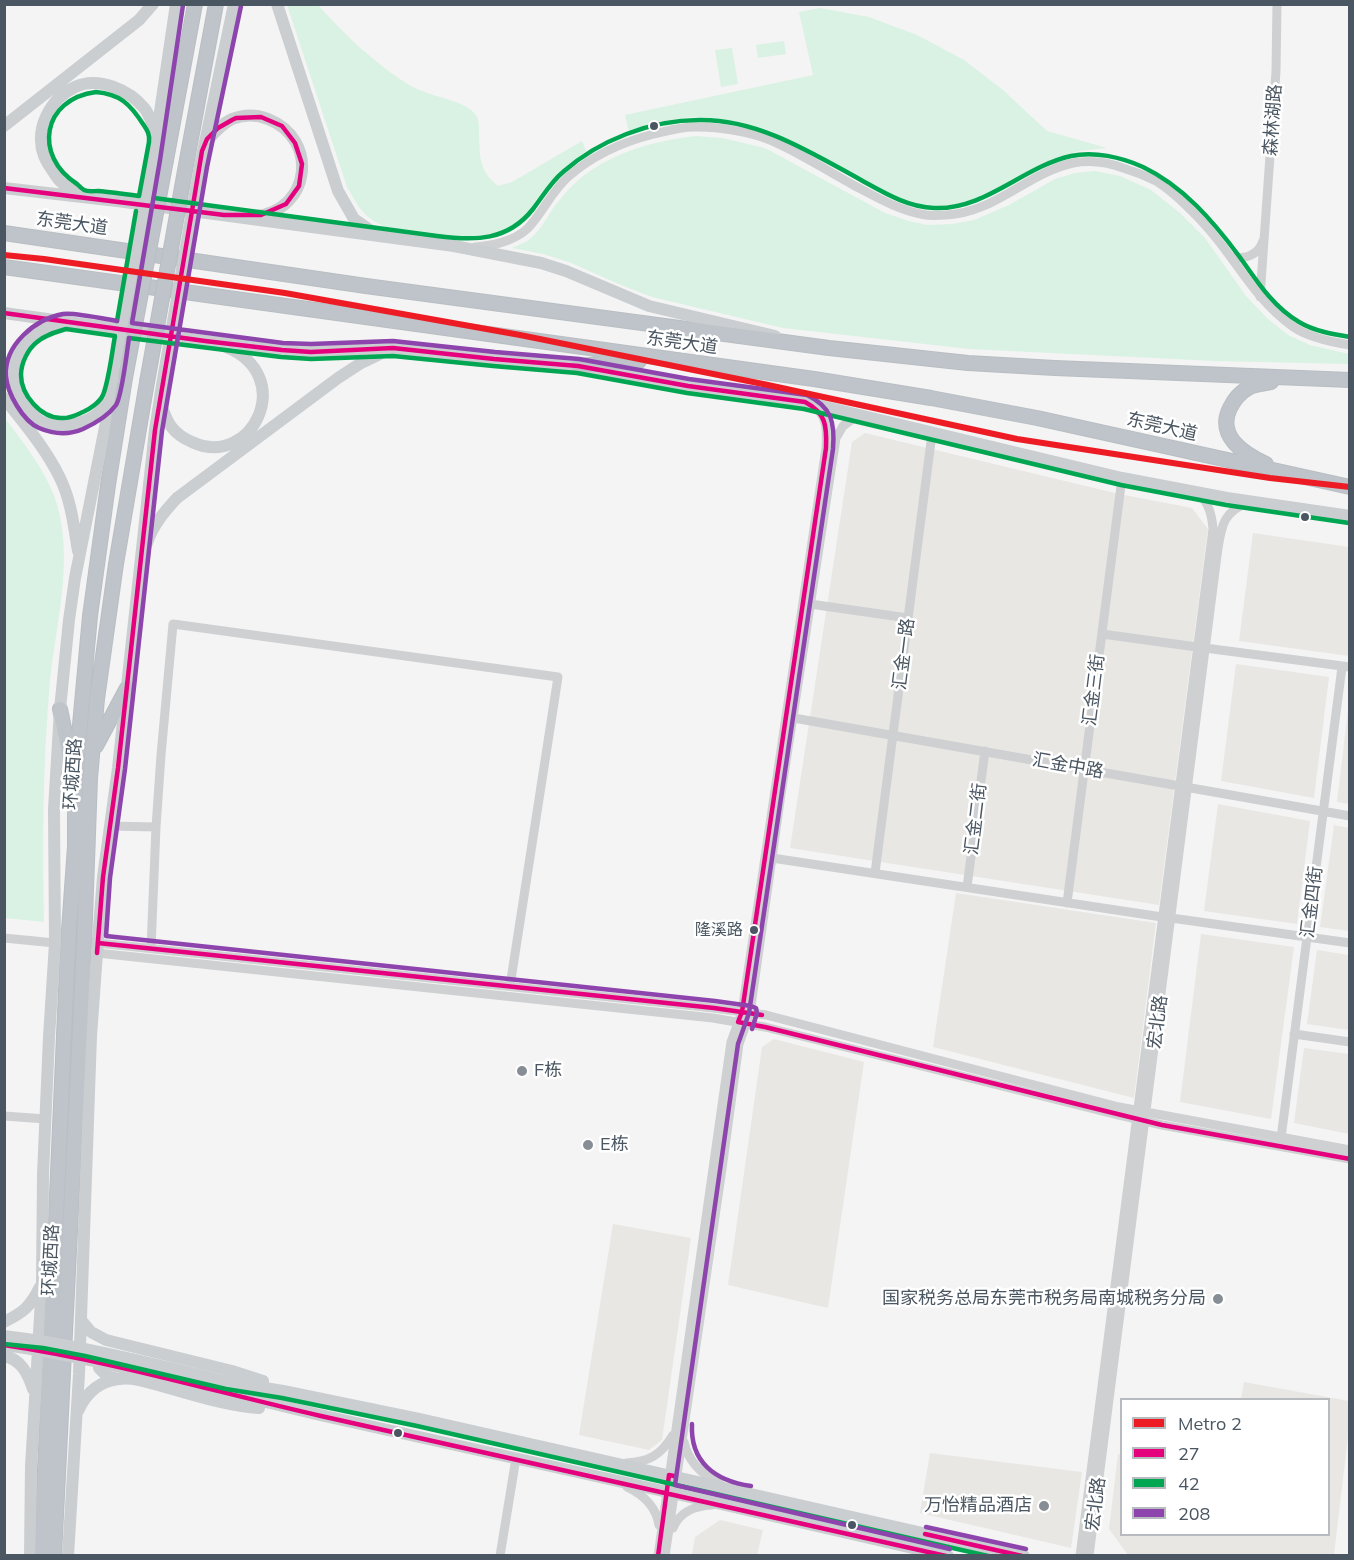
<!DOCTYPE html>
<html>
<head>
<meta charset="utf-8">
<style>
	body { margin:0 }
	#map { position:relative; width:1354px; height:1560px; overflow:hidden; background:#f4f4f4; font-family:Mulish,sans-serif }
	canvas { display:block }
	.frame { position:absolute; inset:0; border:6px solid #4a5661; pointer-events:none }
	.legend { position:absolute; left:1120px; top:1398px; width:210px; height:138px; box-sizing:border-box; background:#fff; border:2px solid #b7bbc0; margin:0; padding:8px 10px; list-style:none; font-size:18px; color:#4a5661 }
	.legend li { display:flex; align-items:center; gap:12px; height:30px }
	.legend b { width:30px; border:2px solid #b7bbc0 }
</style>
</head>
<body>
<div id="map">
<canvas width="1354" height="1560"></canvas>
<div class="frame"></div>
<ul class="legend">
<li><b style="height:8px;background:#ed1c24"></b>Metro 2</li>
<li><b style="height:8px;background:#e5007d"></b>27</li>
<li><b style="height:8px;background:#00a651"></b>42</li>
<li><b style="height:8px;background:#8e44ad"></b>208</li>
</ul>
</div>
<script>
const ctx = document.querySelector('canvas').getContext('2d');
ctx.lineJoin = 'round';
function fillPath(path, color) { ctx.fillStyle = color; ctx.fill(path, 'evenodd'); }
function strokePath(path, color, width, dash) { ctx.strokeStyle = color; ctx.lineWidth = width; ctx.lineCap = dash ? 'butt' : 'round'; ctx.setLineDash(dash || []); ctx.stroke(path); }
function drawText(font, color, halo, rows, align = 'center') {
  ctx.font = font + ' Mulish,"Noto Sans SC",sans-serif'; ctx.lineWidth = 5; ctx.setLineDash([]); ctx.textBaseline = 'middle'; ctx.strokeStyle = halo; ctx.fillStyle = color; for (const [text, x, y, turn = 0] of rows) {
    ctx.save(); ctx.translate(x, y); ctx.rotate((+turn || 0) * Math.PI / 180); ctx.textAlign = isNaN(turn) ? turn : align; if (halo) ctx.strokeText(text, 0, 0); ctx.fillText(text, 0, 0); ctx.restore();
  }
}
fillPath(new Path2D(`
	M865 433 1119 494 1192 508 1208 529 1159 905 790 848 852 442Z
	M1253 533 1349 547V656L1239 641Z
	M1236 664 1329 677 1314 798 1221 781Z
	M1349 702 1350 804H1349L1337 802Z
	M1218 804 1310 821 1297 924 1204 911Z
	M1334 825 1349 828V931L1320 927Z
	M956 893 1156 923 1134 1098 933 1047Z
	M1201 934 1294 947 1271 1119 1180 1102Z
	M1317 950 1349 955V1030L1307 1024Z
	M774 1039 864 1062 828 1308 728 1285 762 1047Z
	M1304 1048 1349 1054V1134L1294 1123Z
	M613 1224 691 1238 662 1440 649 1450 579 1435Z
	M1244 1382 1349 1401V1428L1334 1555H1128L1109 1529 1118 1454 1122 1455V1534H1328V1400L1241 1399Z
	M930 1453 1082 1472 1071 1548 920 1513Z
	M720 1520 763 1530 757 1555H692L695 1537Z`), '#e8e7e3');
fillPath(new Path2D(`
	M287 5H318C341 31 371 60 400 79 407 84 416 89 425 92 439 98 466 102 475 114 479 119 479 126 479 132 480 156 478 170 498 186L512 182 582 141 586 151C569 165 553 178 540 195 532 205 527 217 517 224 485 246 445 236 410 230 401 229 387 229 379 224 361 214 357 204 347 187Z
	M820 8 869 17 917 35 964 60 1003 90 1047 131 1107 148 1079 151 1052 159 1000 188 969 202 950 205 928 206 893 196 771 131C747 124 723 118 698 117 675 117 651 125 629 132L625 115 813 75 799 12Z
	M784 41 786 54 758 58 756 45Z
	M732 48 738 84 721 87 715 50Z
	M696 136 722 138 765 148 885 213 909 221 927 225 952 224 974 220 1009 205 1055 179 1075 173 1095 171 1120 176 1151 190 1180 213 1205 238 1246 296 1267 318 1288 335 1310 345 1349 354V364L1215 361 969 349 783 328 652 297 621 285 569 262 543 254 512 248C519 245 527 242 532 237 542 228 547 217 554 207 560 199 566 192 573 185 605 154 652 141 696 136Z
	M5 418C27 448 53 479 60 517 71 569 56 627 50 680 43 761 42 841 44 922L5 918Z`), '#d9f2e3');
const highway = new Path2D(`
	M166 160 195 4
	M186 165 216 4
	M4 233 366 286 829 348 968 363 1055 368 1350 380
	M4 267 814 379 931 398 1037 418 1350 487
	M578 366 639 361
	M1266 464C1244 454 1216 436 1230 408 1234 400 1239 393 1248 388 1254 384 1264 384 1271 382
	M60 709 71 762
	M96 746 127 688
	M42 1556 45 1469 68 944 75 846V779L90 616 108 485 125 378
	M54 1556 84 946 90 778 97 699 116 564 147 382`);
strokePath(highway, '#b9bec3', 16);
strokePath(new Path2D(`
	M475 247C492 246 514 241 527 229 542 214 551 192 568 177 593 155 622 142 654 134 667 131 681 127 694 127 716 126 750 132 770 140 799 152 827 171 855 186 878 198 900 211 926 215 932 216 939 215 946 215 995 213 1027 173 1073 163 1089 160 1107 162 1123 168 1133 171 1146 176 1156 181 1174 192 1199 217 1212 233 1239 265 1257 301 1292 326 1307 337 1331 342 1350 345
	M1230 256C1244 260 1258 256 1263 241
	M1260 297 1276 71 1277 4
	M810 604 908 618
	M1102 634 1197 647
	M1205 648 1350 667
	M788 717 1350 816
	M110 826 156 827
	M772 858 1162 917
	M875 873 932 434
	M967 887 985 751
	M1067 903 1122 478
	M1171 918 1350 943
	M4 938 55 943
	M98 943 714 1008 766 1015 1119 1107 1350 1150
	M151 948 156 827 161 755 173 624 558 677 510 986
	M97 953 713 1018 765 1027 1118 1115 1162 1125 1350 1159
	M1294 1034 1350 1042
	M4 1116 46 1119
	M1281 1138 1342 667
	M684 1442C688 1462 703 1475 720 1484
	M626 1463C649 1462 661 1455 673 1435
	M627 1487C644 1495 656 1506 659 1525
	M673 1528C680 1511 695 1506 712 1505
	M500 1556 516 1458
	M658 1556 731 1042 742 1012 826 448C827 431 828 413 810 405
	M665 1556 722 1169 739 1044 750 1013 781 794 836 438 843 426 858 415
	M1080 1556 1213 529C1212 515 1209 501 1197 493
	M1089 1556 1218 548C1222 523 1224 512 1250 501`), '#ced0d2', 9);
strokePath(new Path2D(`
	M277 4 338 191 354 219 374 233
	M4 126 139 20 153 4
	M205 143C213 134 221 124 232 119 245 114 256 114 268 119 319 139 311 210 256 216
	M153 159 176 4
	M200 166 234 4
	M4 188 117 201 454 246 541 263 566 271 649 306 775 336
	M81 196C74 191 64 186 59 180 54 173 47 164 44 156 34 129 50 99 75 87 98 76 130 90 145 109 150 116 153 126 157 134
	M4 313 205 341 282 350 311 352 393 348 494 359 578 366 688 386 805 402 1122 478 1227 498 1350 516
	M62 322C52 326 41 329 33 336 4 358 11 400 39 420 54 430 78 425 93 417 99 413 104 406 110 401
	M4 398C24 423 46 449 60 478 71 500 74 527 78 551
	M161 404C167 423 173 434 192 442 252 470 298 376 226 347
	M147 543C153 525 164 512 177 498L338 378 361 363 388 350
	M81 1320 91 1332 106 1340 232 1371 263 1381
	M4 1322C24 1312 30 1307 40 1287
	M102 1353 99 1357V1368L107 1376 119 1379
	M4 1356C21 1359 28 1374 33 1389
	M228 1382 283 1391 419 1419 1024 1556
	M229 1393 320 1415 699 1499 948 1556
	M78 1411C86 1393 99 1381 119 1379 135 1377 150 1383 165 1387 195 1395 227 1406 259 1408
	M30 1556 31 1466 42 1283 43 1174 49 1037 55 943 54 809 60 709 69 620 75 578 115 377
	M68 1556 79 1374 91 1036 97 953 103 877 118 768 155 430 162 385`), '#caced1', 12);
strokePath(highway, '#bec4c9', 14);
const highwayBridge = new Path2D(`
	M125 378 166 160
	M147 382 186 165`);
strokePath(highwayBridge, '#b9bec3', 16, []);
strokePath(new Path2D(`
	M115 377 153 159
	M162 385 200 166
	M4 1336C80 1345 154 1364 228 1382
	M4 1345C80 1355 154 1375 229 1393`), '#caced1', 12);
strokePath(highwayBridge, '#bec4c9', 14);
strokePath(new Path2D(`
	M261 117 282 126 295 143 302 164 299 186 286 204 261 215H224L192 211 202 151 207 139 218 128 232 120 236 118Z
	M4 188 192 211
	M4 313 205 341 282 350 311 352 393 348 494 359 578 366 688 386 805 402C826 413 827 426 826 448L742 1012 738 1022 765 1027 1162 1125 1350 1159
	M98 943 714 1008 762 1015
	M97 953 103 877 118 768 155 430 192 211
	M4 1345C112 1361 216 1392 321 1416 529 1464 738 1508 946 1556
	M925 1534 1022 1556
	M658 1556 669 1475 674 1476`), '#e5007d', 4.5);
strokePath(new Path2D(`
	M96 92C120 94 130 104 143 124 147 130 150 134 149 142L139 196C125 194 111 192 98 191 93 191 88 192 84 190 81 188 79 186 77 184 33 156 42 99 96 92Z
	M154 198 437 236C475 241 508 241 533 209 543 196 551 182 563 172 599 140 651 120 699 120 758 119 810 152 861 180 883 192 907 207 934 208 986 210 1022 167 1071 156 1094 151 1121 157 1143 167 1183 186 1213 221 1239 256 1256 280 1273 307 1299 322 1314 331 1332 334 1350 337
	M117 321 136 211
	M66 329 115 336C112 352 109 380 103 395 100 402 90 409 83 412 76 415 69 419 61 418 41 418 21 395 21 375 21 363 28 349 37 342 45 335 56 332 66 329Z
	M129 338 281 357 311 359 393 356 493 366 577 373 687 393 804 409 1121 485 1226 505 1349 523
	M4 1344 43 1348 85 1356 226 1389 282 1398 417 1426 988 1556`), '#00a651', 4.5);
strokePath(new Path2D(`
	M183 5 160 160 132 323 283 343 311 344 393 341 495 352 579 359 689 379 807 395C832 407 835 423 833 449L749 1013 738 1044 675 1485 950 1549
	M241 6 207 167 162 431 125 769 110 878 106 936 715 1001 751 1006 756 1008 757 1013 752 1029
	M117 321C105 319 73 312 63 314 35 319 4 345 6 376 7 393 23 421 39 428 53 434 69 435 83 429 96 423 108 416 116 405 122 396 127 351 129 338
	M692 1424C690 1462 715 1481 751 1486
	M926 1527 1026 1549`), '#8e44ad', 4.5);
strokePath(new Path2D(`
	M4 255 44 259 285 293 520 335 768 385 1017 439 1270 478 1350 487`), '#ed1c24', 6);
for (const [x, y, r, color] of [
	[654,126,5,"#4a5661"],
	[1305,517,5,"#4a5661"],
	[754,930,5,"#4a5661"],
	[522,1071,6,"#868d94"],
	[588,1145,6,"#868d94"],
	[1218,1299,6,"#868d94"],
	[398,1433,5,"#4a5661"],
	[1044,1506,6,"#868d94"],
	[852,1525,5,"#4a5661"]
]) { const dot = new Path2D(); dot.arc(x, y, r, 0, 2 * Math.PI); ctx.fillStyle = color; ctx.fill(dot); strokePath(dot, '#fff', 2); }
drawText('16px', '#4a5661', '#fff', [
	["隆溪路",743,930]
], 'right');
drawText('18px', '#4a5661', '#fff', [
	["森林湖路",1273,120,-86],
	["东莞大道",72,224,8],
	["东莞大道",682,343,8],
	["东莞大道",1162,427,13],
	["汇金一路",904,654,-83],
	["汇金三街",1094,690,-83],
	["汇金中路",1068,766,10],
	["环城西路",73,774,-86],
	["汇金二街",976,819,-83],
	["汇金四街",1312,902,-83],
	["宏北路",1158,1022,-83],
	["环城西路",51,1260,-87],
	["宏北路",1096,1504,-83]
]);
drawText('18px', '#4a5661', '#fff', [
	["F栋",534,1071],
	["E栋",600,1145],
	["国家税务总局东莞市税务局南城税务分局",1206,1299,"right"],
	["万怡精品酒店",1032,1506,"right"]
], 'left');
</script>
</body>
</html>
